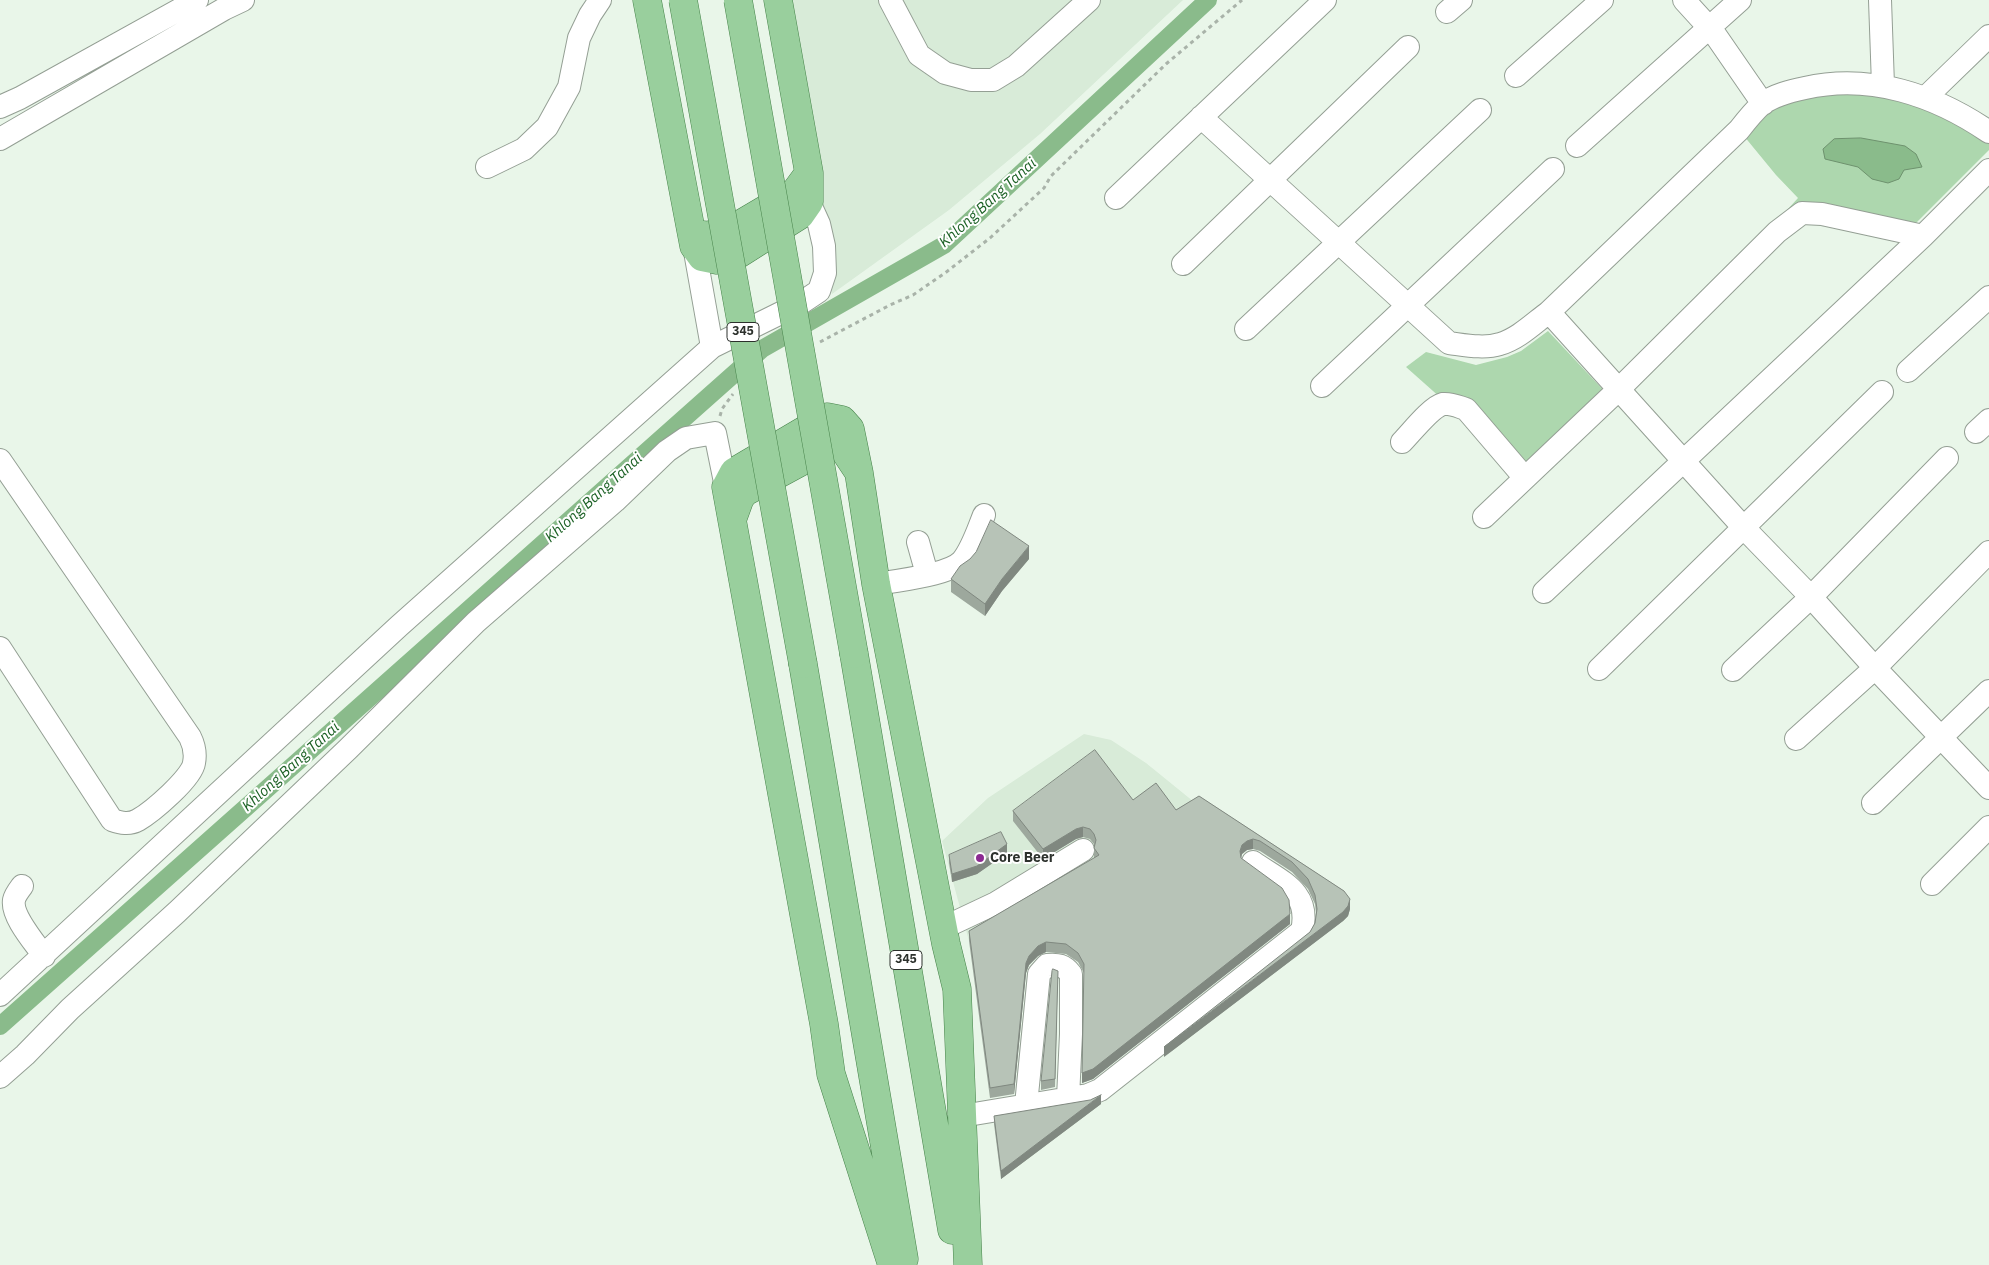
<!DOCTYPE html>
<html>
<head>
<meta charset="utf-8">
<style>
	body { margin:0 }
	canvas { display:block; background:#e9f6e9 }
</style>
</head>
<body>
<canvas width="1989" height="1265"></canvas>
<script>
const ctx = document.querySelector('canvas').getContext('2d');
ctx.lineJoin = 'round';
function fillPath(path, color) { ctx.fillStyle = color; ctx.fill(path, 'evenodd'); }
function strokePath(path, color, width, dash) { ctx.strokeStyle = color; ctx.lineWidth = width; ctx.lineCap = dash ? 'butt' : 'round'; ctx.setLineDash(dash || []); ctx.stroke(path); }
function drawText(font, color, halo, rows, align = 'center') {
  ctx.font = font + ' "IBM Plex Sans",sans-serif'; ctx.lineWidth = 4; ctx.setLineDash([]); ctx.textBaseline = 'middle'; ctx.strokeStyle = halo; ctx.fillStyle = color; for (const [text, x, y, turn = 0] of rows) {
    ctx.save(); ctx.translate(x, y); ctx.rotate((+turn || 0) * Math.PI / 180); ctx.textAlign = isNaN(turn) ? turn : align; if (halo) ctx.strokeText(text, 0, 0); ctx.fillText(text, 0, 0); ctx.restore();
  }
}
fillPath(new Path2D(`
	M776 0H1183L1040 134 949 210 832 294 809 202Z
	M1084 734 1111 740 1146 763 1199 806 969 941 942 841 988 798Z`), '#d8ebd8');
fillPath(new Path2D(`
	M1821 87 1889 90 1989 133V150L1905 234 1787 210 1798 198 1776 175 1739 130 1760 108Z
	M1548 331 1607 394 1523 471 1406 367 1426 352 1476 365 1507 357 1521 351Z`), '#add7ae');
const water = new Path2D(`
	M1861 138 1905 146 1916 154 1922 167 1904 170 1899 179 1888 183 1872 179 1858 167 1825 159 1823 149 1834 139Z`);
fillPath(water, '#8abb8b');
strokePath(water, '#6e926e', 1);
strokePath(new Path2D(`
	M0 1026 762 349 944 245 1208 0`), '#8abb8b', 18);
const minor = new Path2D(`
	M890 0 919 55 945 73 971 80H993L1016 66 1089 0
	M1684 0 1714 33 1763 104
	M1880 0 1883 85
	M1447 12 1461 0
	M1516 76 1602 0
	M1925 98 1989 36
	M0 107 20 98 197 0
	M1201 117 1449 343C1465 345 1484 349 1500 344 1518 339 1534 323 1549 312L1739 130C1746 121 1754 111 1762 104 1774 95 1791 91 1805 88 1870 73 1935 95 1989 132
	M0 139 224 9 243 0
	M1577 146 1740 0
	M487 167 524 149 547 127 569 87 579 38 590 15 600 0
	M1116 198 1325 0
	M694 246 712 347
	M1183 264 1408 47
	M1549 312 1743 527 1811 597 1875 668 1989 788
	M1246 329 1480 110
	M1908 371 1989 297
	M1322 386 1553 169
	M1976 432 1989 420
	M1402 442C1411 433 1431 407 1443 404 1451 403 1459 407 1466 409L1525 478
	M0 460 190 737C194 745 196 753 194 763 192 778 152 812 138 820 129 825 121 823 112 820L0 648
	M1484 517 1619 389 1777 232 1802 213 1822 214 1923 236
	M918 542 927 574
	M876 584C896 581 949 575 962 561 972 549 978 530 984 515
	M1544 592 1923 236 1989 170
	M1599 669 1882 392
	M1733 670 1811 597 1947 458
	M1796 739 1875 668 1989 552
	M1873 803 1989 691
	M1932 884 1989 827
	M22 886C19 890 15 895 14 900 11 916 35 943 44 956
	M943 928 996 903 1083 850
	M0 995 399 626 712 347 801 303 819 291 825 273 824 246 819 224 809 202
	M0 1077 25 1055 70 1009 177 912 348 749 476 622 615 501 667 451 686 438 715 433 726 487
	M1026 1105 1039 974 1047 965C1058 964 1064 965 1071 974V1034L1068 1098
	M962 1116 1088 1095 1100 1090 1302 931C1311 891 1281 882 1253 862`);
const major = new Path2D(`
	M647 0 694 246 702 257 717 260 737 255 800 215 809 202V173L778 0
	M704 235 707 236 734 228 795 192 809 173
	M732 520 740 498 745 492 830 446 837 445 844 450 858 471
	M854 654 952 1230
	M803 664 904 1259
	M892 1265 831 1074 824 1024 726 487 734 472 827 417 842 420 850 429 859 473 876 584 946 944 957 989 968 1265`);
strokePath(minor, '#949f94', 24);
strokePath(major, '#47834b', 29);
strokePath(new Path2D(`
	M820 342 890 305 913 295 945 273 990 238 1044 188 1051 176 1166 64 1242 0
	M720 416 722 409 733 394`), '#a9b3a9', 3, [4, 4]);
strokePath(minor, '#fff', 22);
strokePath(major, '#99cf9d', 28);
const majorBridge = new Path2D(`
	M683 0 803 664
	M738 0 854 654`);
strokePath(majorBridge, '#47834b', 29, []);
strokePath(majorBridge, '#99cf9d', 28);
fillPath(new Path2D(`
	M1029 559 1002 591 985 616 951 592V579Z
	M1199 796 1344 891 1350 909 1348 916 1343 921 1164 1057 1310 932 1315 923 1316 913 1315 904 1308 889 1292 872 1260 851 1253 849 1247 850 1242 854 1241 858 1290 924 1093 1079 1082 1083 1084 973 1078 962 1066 954 1046 952 1038 956 1029 965 1026 973 1014 1094 990 1098 969 941V931L1094 858V844L1090 839 1083 837 1076 839 1043 859 1013 821V811L1133 800 1176 810Z
	M1007 853 977 874 952 882 949 863V855Z
	M1058 971 1055 1087 1041 1090V1081Z
	M1101 1104 1001 1179 994 1124V1116Z`), '#9da89d');
fillPath(new Path2D(`
	M1029 546V559L1002 591 985 616V604L1002 579Z
	M1083 827V837L1076 839 1043 859V849L1076 829Z
	M1253 839V849L1247 850 1242 854 1240 861V851L1242 845 1247 841Z
	M1007 844V853L977 874 952 882V874Z
	M1350 899V909L1348 916 1343 921 1164 1057V1047L1343 912Z
	M1290 914V924L1093 1079 1082 1083V1073Z
	M1046 942V952L1038 956 1029 965 1026 973 1014 1094V1084L1026 963 1029 956 1038 946Z
	M1101 1095V1104L1001 1179V1171Z`), '#808880');
const building = new Path2D(`
	M991 520 1029 546 1002 579 985 604 951 579 960 566 970 559 976 552Z
	M1095 750 1133 800 1156 783 1176 810 1199 796 1344 891 1350 899 1348 906 1343 912 1164 1047 1310 932 1315 923 1317 909 1315 895 1308 879 1292 862 1260 841 1253 839 1247 841 1242 845 1240 851 1241 858 1282 888 1289 900 1290 914 1093 1069 1082 1073 1084 964 1078 953 1066 944 1046 942 1038 946 1029 956 1026 963 1014 1084 990 1088 969 931 1099 855 1094 848 1096 840 1094 834 1090 829 1083 827 1076 829 1043 849 1013 811Z
	M1001 832 1007 844 977 866 952 874 949 855Z
	M1053 969 1058 971 1055 1079 1041 1081 1052 971Z
	M1101 1095 1001 1171 994 1116 1090 1100Z`);
fillPath(building, '#b7c3b7');
strokePath(building, '#808880', 1);
for (const [x, y, r, color] of [
	[980,858,5,"#8c2a92"]
]) { const dot = new Path2D(); dot.arc(x, y, r, 0, 2 * Math.PI); ctx.fillStyle = color; ctx.fill(dot); strokePath(dot, '#fff', 2); }
for (const [x, y, w] of [
	[743,332,32],
	[906,960,32]
]) { const box = new Path2D(); box.roundRect(x - w / 2, y - 9.5, w, 19, 4); ctx.fillStyle = '#fff'; ctx.fill(box); strokePath(box, '#2c312c', 1); }
drawText('bold 12px', '#2c312c', null, [
	["345",743,332],
	["345",906,960]
]);
drawText('bold 14px', '#2c312c', '#fff', [
	["Core Beer",990,858]
], 'left');
drawText('italic 15px', '#1c6125', '#fff', [
	["Khlong Bang Tanai",988,203,-42],
	["Khlong Bang Tanai",594,498,-42],
	["Khlong Bang Tanai",291,767,-42]
]);
</script>
</body>
</html>
